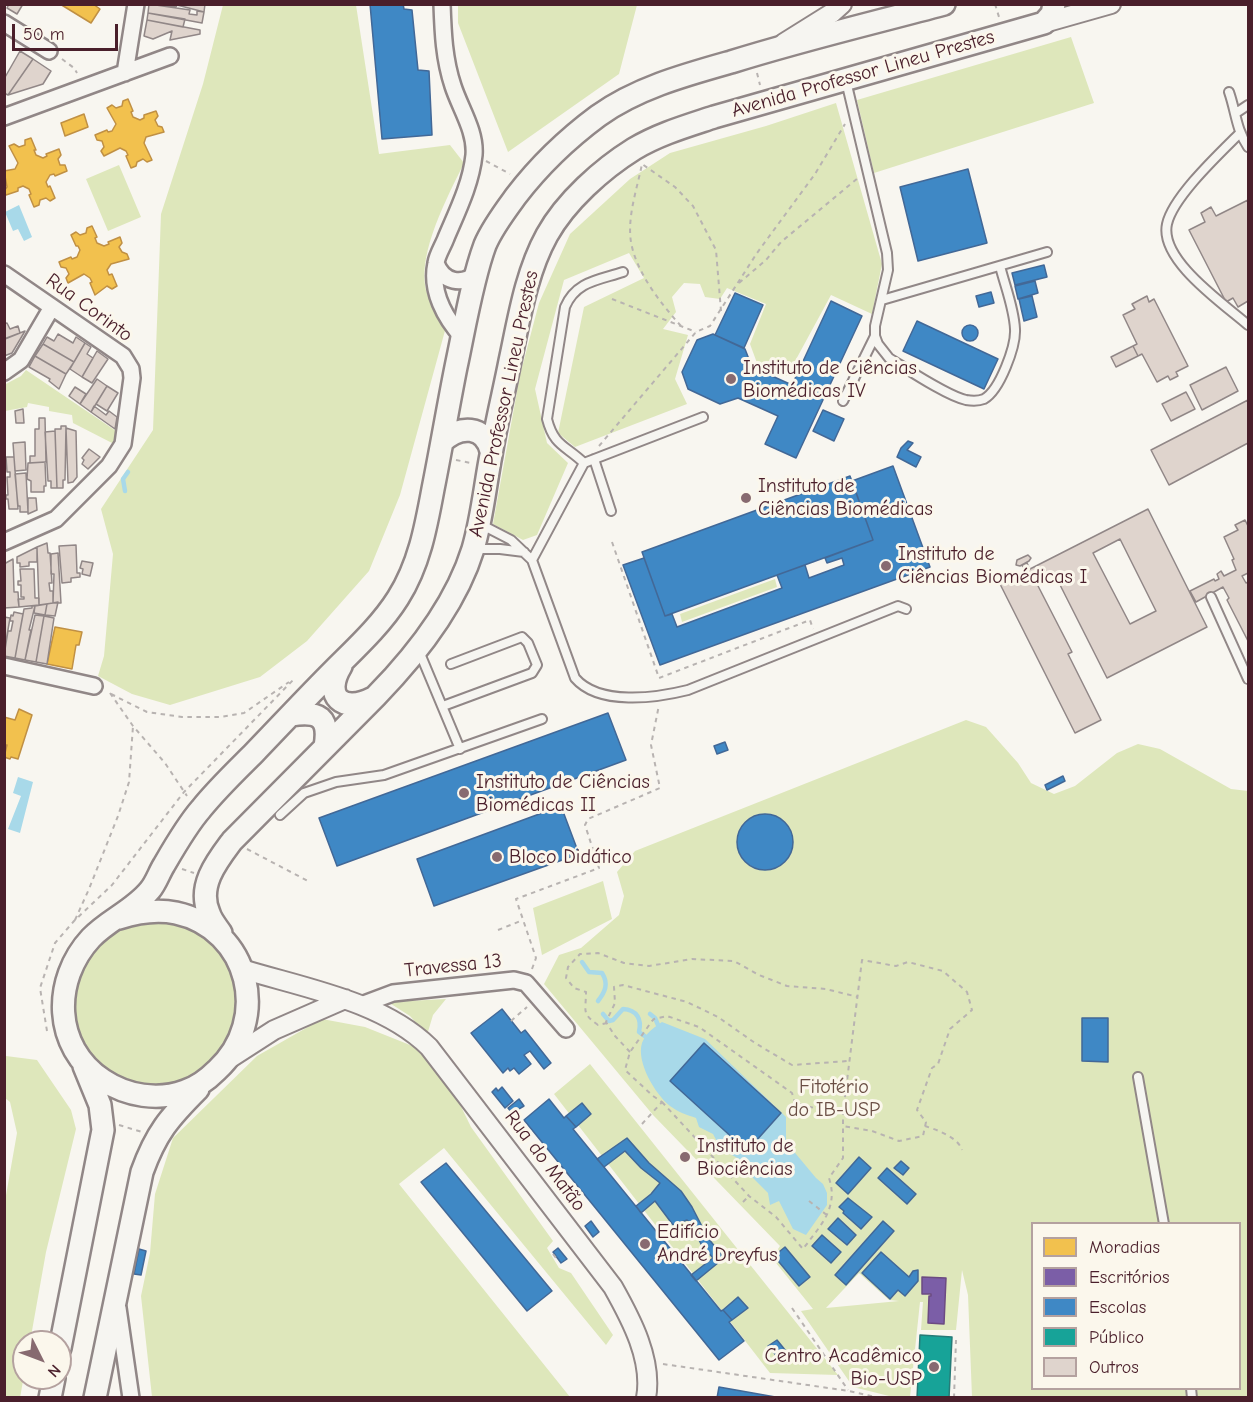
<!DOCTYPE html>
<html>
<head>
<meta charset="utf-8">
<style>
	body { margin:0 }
	#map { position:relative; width:1253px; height:1402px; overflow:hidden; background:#f8f6f0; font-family:"Comic Neue",sans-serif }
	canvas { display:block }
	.frame { position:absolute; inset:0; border:6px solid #4a1f2b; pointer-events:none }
	.legend { position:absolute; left:1031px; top:1222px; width:210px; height:168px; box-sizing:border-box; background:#fbf7ec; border:2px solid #b4a19f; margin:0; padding:8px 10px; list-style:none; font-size:18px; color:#4a1f2b }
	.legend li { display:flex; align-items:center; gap:12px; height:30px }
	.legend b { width:30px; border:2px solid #b4a19f }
	.north { position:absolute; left:12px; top:1330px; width:60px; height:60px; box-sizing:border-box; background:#fbf7ec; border:2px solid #b4a19f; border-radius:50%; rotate:132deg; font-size:16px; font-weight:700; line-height:24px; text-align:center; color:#4a1f2b }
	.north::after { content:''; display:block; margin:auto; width:21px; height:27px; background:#876a70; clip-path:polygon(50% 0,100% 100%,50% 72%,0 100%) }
	.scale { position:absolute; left:12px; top:24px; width:106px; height:27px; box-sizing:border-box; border:3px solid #4a1f2b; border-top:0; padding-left:8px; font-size:18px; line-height:21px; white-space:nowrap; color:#4a1f2b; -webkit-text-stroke:4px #fbf7ec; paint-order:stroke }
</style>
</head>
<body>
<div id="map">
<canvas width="1253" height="1402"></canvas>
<div class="frame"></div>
<ul class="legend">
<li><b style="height:16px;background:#f2c14e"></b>Moradias</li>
<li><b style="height:16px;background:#7b5ea7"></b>Escritórios</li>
<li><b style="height:16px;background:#3f88c5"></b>Escolas</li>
<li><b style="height:16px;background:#17a398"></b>Público</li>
<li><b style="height:16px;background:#dfd4cd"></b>Outros</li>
</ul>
<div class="north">N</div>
<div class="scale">50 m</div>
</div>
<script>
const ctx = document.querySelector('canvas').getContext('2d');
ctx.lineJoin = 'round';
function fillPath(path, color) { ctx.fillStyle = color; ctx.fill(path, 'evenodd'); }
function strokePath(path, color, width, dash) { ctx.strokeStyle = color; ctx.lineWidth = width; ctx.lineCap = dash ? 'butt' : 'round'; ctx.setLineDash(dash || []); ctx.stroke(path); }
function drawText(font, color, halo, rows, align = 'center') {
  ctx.font = font + ' "Comic Neue",sans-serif'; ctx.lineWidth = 6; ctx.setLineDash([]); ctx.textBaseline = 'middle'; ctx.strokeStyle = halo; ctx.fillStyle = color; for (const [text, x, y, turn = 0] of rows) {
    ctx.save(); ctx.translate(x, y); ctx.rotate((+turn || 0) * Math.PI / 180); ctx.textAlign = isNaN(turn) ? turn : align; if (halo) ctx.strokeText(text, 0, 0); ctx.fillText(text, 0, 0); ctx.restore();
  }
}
fillPath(new Path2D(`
	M223 5H356L379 154 450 145 464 163C448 196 417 253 426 290 429 302 440 316 446 327L400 495 369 571 307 641 260 677 170 705 132 694 98 676 104 656 113 554 101 509 153 430 161 214 203 84Z
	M458 5V4L637 5 619 74 508 152 458 23Z
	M1071 37 1094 103 874 173 857 100Z
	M836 103 882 264 872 314 831 295 787 376 757 363 750 344 766 304 727 288 720 299 705 297 700 284 684 283 672 297 676 312 663 329 688 335 675 379 687 404 575 447 558 433 584 307 644 278 629 253 564 280 535 389 547 443 568 463 537 535 523 540 493 524 520 375 539 303 570 234 630 179 670 153 766 126Z
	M119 165 141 217 108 231 86 179Z
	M26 370 119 433 114 444 73 423 72 415 49 411V407L28 403 27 407 5 411 4 385 21 376Z
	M775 579 777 587 682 622 680 614Z
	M966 720 986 727 1018 763 1031 783 1054 794 1075 786 1117 753 1138 744 1160 749 1231 789 1248 791V1397H972L968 1295 962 1270 956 1330H921L923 1302H920L910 1397H893L853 1387 801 1311 813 1309 772 1258 780 1246 653 1115 544 984 559 955 581 948 619 915 624 896 617 872 635 851ZM1032 1224H1240V1388H1032ZM859 1273 889 1300 899 1301 826 1308Z
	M603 881 612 919 542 955 533 908Z
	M74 1002a83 83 0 1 1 166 0a83 83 0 1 1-166 0Z
	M446 999 433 1015 427 1035 410 1016 388 1002Z
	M322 1019 365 1027 415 1047 450 1084 471 1127 553 1241 547 1248 559 1268 571 1273 613 1335 606 1345 444 1148 399 1184 570 1397H152L141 1296 150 1253 155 1194 173 1138 257 1056Z
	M6 1056 37 1060 71 1110 76 1129 46 1252 30 1342H24V1375L20 1398 4 1397 5 1201 17 1133 10 1102 5 1098V1064Z
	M590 1064 838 1375 770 1373 554 1094Z`), '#dee7bb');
fillPath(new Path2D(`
	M19 205 32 237 24 241 18 229 13 231 5 212Z
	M18 777 33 782 20 833 8 829 21 796 13 793Z
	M662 1022 705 1039 786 1117V1142L816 1178 823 1184 827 1193V1205L806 1235 793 1229 779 1201 770 1205 768 1193 751 1176 741 1160 721 1149 713 1134 699 1127 696 1118C687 1115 678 1112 670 1106 655 1094 636 1062 642 1043 646 1033 653 1028 662 1022Z`), '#a8d9e9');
const homes = new Path2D(`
	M60 4H93L100 9 91 23Z
	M128 99 133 111 131 112 133 117 140 120 144 118V115L156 111 158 116 155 120 158 126 162 127 164 132 146 137 144 143 152 160 147 162 143 159 137 162 136 166 131 168 126 156 128 155 126 151 120 148 104 156 101 151 104 147 102 141 97 140 95 135 107 130 108 132 112 131 116 124 107 108 112 105 116 108 122 106 123 101Z
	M84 114 88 127 65 136 61 123Z
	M31 138 36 150H34L36 155 43 158 47 156 46 154 59 149 61 155 58 159 60 165H65L67 171 55 176 54 174 50 175 46 182 48 187 50 186 55 198 50 201 46 198 40 200 39 205 34 207 29 195 31 194 29 189 23 186 18 188V191L6 195 4 191 7 187 4 171 15 169 18 163 9 146 14 144 19 147 25 145V140Z
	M92 226 97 237 95 238 97 243 104 246 109 244 108 242 120 237 122 243 119 247 122 252 127 254 129 259 111 264 107 270 109 275 112 274 117 286 112 289 107 286 95 295 90 283 92 282 90 278 84 274 68 283 66 278 69 274 66 268 61 267 59 262 71 257 72 259 77 257 80 250 78 246H76L71 235 76 232 80 235 86 233 87 228Z
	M55 627 82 632 79 645H76L72 669 47 664Z
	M19 709 32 715 18 759 11 757 10 759 4 757 7 745H4V717L15 720Z`);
fillPath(homes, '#f2c14e');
strokePath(homes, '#c09044', 1.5);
const offices = new Path2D(`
	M922 1277 946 1278 944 1324 928 1323 929 1296H931V1294H922Z`);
fillPath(offices, '#7b5ea7');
strokePath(offices, '#6c4b82', 1.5);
const schools = new Path2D(`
	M370 4H403L404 9 412 10 418 70 429 71 432 135 382 139Z
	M968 169 987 243 918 261 900 187Z
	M1044 265 1047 277 1015 285 1012 273Z
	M1035 281 1038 293 1018 299 1015 286Z
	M991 292 994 303 979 307 976 296Z
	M735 293 763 305 744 348 715 335Z
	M1032 296 1037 317 1024 321 1019 299Z
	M831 301 862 316 796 458 765 444 778 416 738 398 720 404 688 389 682 372 697 340 713 334 745 349 752 367 792 385Z
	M917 321 998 359 984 389 903 351Z
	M962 333a8 8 0 1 1 16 0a8 8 0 1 1-16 0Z
	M823 410 844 419 834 441 813 431Z
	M908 441 913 443 907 450 921 457 916 467 897 457 901 448Z
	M893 466 930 567 660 665 623 565 644 558 665 616 672 614 677 627 782 588 777 575 805 565 809 578 844 565 842 558 827 563 825 558 873 540 852 481Z
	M850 476 873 540 665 616 642 552Z
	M608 713 626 760 337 866 319 818Z
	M725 742 728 750 717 754 714 746Z
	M1063 776 1065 781 1047 790 1045 785Z
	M561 806 579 854 434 906 417 859Z
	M737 842a28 28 0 1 1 56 0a28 28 0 1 1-56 0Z
	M502 1009 521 1033 525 1030 551 1063 544 1069 530 1051 524 1055 531 1064 519 1074 514 1068 510 1071 508 1068 503 1073 471 1033Z
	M1082 1018H1108V1062L1082 1061Z
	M704 1043 781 1113 747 1151 670 1081Z
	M502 1087 513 1101 505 1108 492 1092 496 1088 498 1091Z
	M519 1099 524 1106 512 1113 508 1108Z
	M549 1099 564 1118 566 1116 576 1127 573 1129 721 1311 723 1310 732 1320 729 1322 744 1341 719 1360 524 1120Z
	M582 1103 591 1114 576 1127 566 1116Z
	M627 1138 649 1163 681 1191 692 1207 708 1238 724 1258 696 1281 691 1275 713 1258 701 1244 690 1222 687 1220 673 1225 655 1201 641 1213 636 1206 651 1194 660 1183 641 1168 625 1151 604 1167 597 1159Z
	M859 1157 871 1168 848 1194 836 1183Z
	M901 1161 909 1168 903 1175 894 1168Z
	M446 1163 552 1291 527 1311 421 1182Z
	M887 1168 916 1194 907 1204 878 1178Z
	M848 1198 872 1217 861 1229 843 1213 844 1211 839 1207Z
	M838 1218 856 1235 847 1245 828 1229Z
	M591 1221 599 1232 593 1237 585 1226Z
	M883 1221 894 1231 846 1285 835 1275Z
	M822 1235 841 1252 831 1263 812 1246Z
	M785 1247 810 1277 799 1286 774 1256Z
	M558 1248 567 1259 561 1263 553 1252Z
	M139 1249 146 1251 141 1275 134 1274Z
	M881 1252 909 1277 913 1271 918 1270V1281L905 1296 898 1290 890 1299 862 1273Z
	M738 1297 748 1308 732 1320 723 1310Z
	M777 1340 790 1356 782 1362 768 1346Z
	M719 1387 781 1398H717Z`);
fillPath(schools, '#3f88c5');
strokePath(schools, '#426897', 1.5);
const public = new Path2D(`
	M920 1335 952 1337 949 1398H917Z`);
fillPath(public, '#17a398');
strokePath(public, '#267b77', 1.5);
strokePath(new Path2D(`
	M125 491 123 479 128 472
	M582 962 589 972 602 973C609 984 605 992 598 1001
	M603 1014 609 1021 613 1020 623 1009C637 1010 642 1019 639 1032L646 1037
	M650 1014 655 1018 658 1025`), '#a8d9e9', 4.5);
const building = new Path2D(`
	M9 4H23L17 14 7 8Z
	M149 4 190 10 189 14 197 15V11L204 12 202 23 148 13Z
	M205 4 204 12 177 5 176 7 163 5Z
	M148 13 185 19 183 27 147 20Z
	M147 20 200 30V34L170 40 172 31 153 39 144 36Z
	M20 51 33 59 8 95 4 93V79Z
	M33 59 51 71 43 84 8 95Z
	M1248 200V301L1238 307 1233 298 1226 302 1189 230 1205 222 1201 213 1211 207 1216 216Z
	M1147 296 1149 302 1154 299 1188 366 1176 372 1178 376 1170 380 1168 376 1157 382 1142 354 1138 356 1133 346 1137 344 1123 315 1135 309 1132 304Z
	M7 323 10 329 18 326 20 333 5 339 4 324Z
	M25 331 12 353 4 356V339Z
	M58 334 73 343 76 337 85 343 74 362 43 344 47 337 54 341Z
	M85 343 91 347 87 354 93 358 82 377 70 369Z
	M43 344 74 362 66 374 35 356Z
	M1133 346 1138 356 1116 367 1111 357Z
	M97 351 108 359 92 383 82 377Z
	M35 356 66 374 59 389 49 381 50 379 29 367Z
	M1226 367 1238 391 1202 410 1190 385Z
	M97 379 107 386 91 412 80 404Z
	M107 386 118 393 107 411 96 404Z
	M75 387 86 394 80 404 69 396Z
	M1186 392 1195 409 1171 421 1162 404Z
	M1248 400V443L1169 485 1151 450Z
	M94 406 106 415 109 411 117 417 115 429 91 412Z
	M23 409 24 423H16L15 411Z
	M39 418H45L46 462 30 463V456H35V429H39Z
	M61 426H66L65 480H63V488H57L55 429H61Z
	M66 428 76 431 77 477 73 482 68 483Z
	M55 431 57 488H51V481H48L45 432Z
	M25 442 26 470 15 471 13 443Z
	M89 449 100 457 88 469 82 464 84 460 82 458Z
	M6 457H14L18 509H9L8 499H6V495H8L7 477H10V472H7Z
	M45 462 46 486H44V492H31V481L27 479 28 463Z
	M26 473 28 512H20V506H18L15 474Z
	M28 498H36L37 510 28 514Z
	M1148 509 1207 627 1107 678 1054 573 1036 582 1072 652 1068 654 1101 720 1075 733 1000 584 1025 571 1022 565 1027 563 1030 569ZM1120 539 1156 611 1130 624 1093 553Z
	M1245 520 1248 526V573L1242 576 1246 583 1248 582V641L1227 600 1229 598 1223 587 1196 602 1190 591 1214 579 1215 581 1219 579 1217 574 1221 571 1224 576 1236 570 1232 560 1234 559 1224 537 1238 530 1235 525Z
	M47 543 48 553H50L52 583H49L50 591H53V603L39 605 37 547Z
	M76 545 77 573H80V577L71 578V582L62 583 59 546Z
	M37 547V562H29V566L20 567V563H17V557Z
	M58 553 61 603H53L54 574H51V554Z
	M1028 555 1031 558 1029 561 1020 566 1016 565 1017 560Z
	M13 559 14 592H18L19 607 4 608V564Z
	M82 561 93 563 90 576 82 574 83 569 80 568Z
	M20 569H34L35 598H39V605L19 607 18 599H24V597H21V585H18V581H21Z
	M58 602 55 616 45 615 47 604Z
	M47 604 45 615 34 613 35 606Z
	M32 606H35L29 630H31L25 660 15 658 24 609 32 608Z
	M14 612 23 614 15 658 4 656 8 631H11L13 621H10L11 615 13 616Z
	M35 615 44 616 36 662 25 660Z
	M44 616 54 618 47 664 36 662Z
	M4 617 10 618 4 653Z`);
fillPath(building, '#dfd4cd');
strokePath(building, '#918787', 1.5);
const service = new Path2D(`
	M846 81 887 253 888 270 875 326V336L878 344 889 358C907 369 947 396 966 400 972 401 979 401 984 399 1000 390 1016 346 1015 329 1014 308 1005 286 1000 266
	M1229 92C1236 112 1236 129 1248 147
	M1236 113 1248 105
	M1239 134C1219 154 1173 197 1167 224 1159 260 1224 304 1248 325
	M882 300 1047 252
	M843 401 875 336
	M594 459 611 511
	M584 463C565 445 554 446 547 419L565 307C576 281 599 280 623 272
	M480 524 511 540 532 560 575 678C599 706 656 698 688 690L898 606 906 609
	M474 549H500L524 552
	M532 560 584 463 703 417
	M1211 597 1248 679
	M419 651 460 749
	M443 706 532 673 537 665 528 643 522 637 451 664
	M280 815 304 793 336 782 384 775 542 719
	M1138 1077 1164 1224
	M1191 1388 1192 1398`);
const minor = new Path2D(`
	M442 4C443 33 444 59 453 86 460 108 476 131 474 155 471 184 457 212 446 238 443 246 437 255 436 263 430 291 445 318 463 338
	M4 23 49 51
	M125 73 136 4
	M4 117 170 56
	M436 263C443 282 462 287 478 272
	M4 274 123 356 131 369 132 378 123 444 109 466 56 519 4 542
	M4 372 21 360 52 307
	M4 666 94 686
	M361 1005 393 993 514 980 526 983 566 1029
	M118 1308 131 1398`);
const tertiary = new Path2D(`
	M1044 23 1111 4
	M784 43 832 13 842 4
	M242 969C304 988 382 1001 429 1047L613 1287C631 1319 653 1360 646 1398
	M229 1059 274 1030 345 999`);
const secondary = new Path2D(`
	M442 442C459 425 485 425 491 451
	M341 666C323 696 342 714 373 698
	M291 715C319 711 330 717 325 747
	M119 918C138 912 156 909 176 913 250 929 271 1020 217 1070 208 1079 198 1087 185 1091 158 1101 127 1096 103 1080 53 1047 52 980 91 938 108 920 134 910 150 890 156 883 159 873 164 865 175 846 187 825 201 809 217 789 236 771 254 753 281 725 307 697 334 670 356 648 381 625 398 598 419 565 426 527 433 489 441 449 448 407 456 367 464 330 472 280 485 245 492 228 505 211 516 196 539 166 567 139 598 116 637 88 685 75 731 62 801 40 873 23 944 4
	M221 933C217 927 211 920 209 913 197 886 217 861 232 841L376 696C416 655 456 604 473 549 482 519 485 486 491 455 496 423 504 392 510 361 519 319 526 273 547 235 566 201 602 169 634 149 659 134 687 126 714 117L1044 23 1052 14 1054 4
	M60 1348 103 1130 100 1105 84 1066
	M50 1398 54 1378
	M95 1398 142 1172C156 1133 169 1118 198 1089`);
strokePath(service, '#918787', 12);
strokePath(minor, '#918787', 20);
strokePath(tertiary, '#918787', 22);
strokePath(secondary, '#918787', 26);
strokePath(new Path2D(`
	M995 4 999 17
	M62 59 74 68 77 73
	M757 73 760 85
	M486 161 510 174
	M739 283 766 260 781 242 858 178
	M612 299 696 332
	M681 326C661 304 636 272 631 242 627 217 637 189 642 164L675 187 693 206 705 229 716 250 721 311
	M599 446 696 332 710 326 757 253 815 174 845 124
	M456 460 471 463
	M612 542 659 678 810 620 813 629
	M110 693 133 726 165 763 187 796
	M111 694 147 712 182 717H220L244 713 289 682
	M247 849 308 881
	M182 869 194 873
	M75 920 89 889 118 816 129 782 133 726
	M498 930 523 920
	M532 969 536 958 516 899 599 868 585 825 588 819 660 788 651 745 659 705
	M511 1021 527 1007
	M607 1023 598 1025C581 1013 586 1011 586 992L574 988 566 978 568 967 580 954 598 953 624 963 649 966 692 959 734 961 759 975 787 986 826 989 858 997
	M47 1031 40 988 55 943 74 921 112 885 184 792 295 678
	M630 1052 615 1036 606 1022 615 1003 614 987 623 985 687 1002 718 1017 755 1043 792 1065 848 1061
	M662 1102 749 1196 776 1217 803 1249C820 1226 839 1208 829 1178L843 1158V1113L862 960 896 966 908 962 943 971 967 992 972 1010 950 1029 938 1064 932 1068 917 1110 926 1122 923 1136 899 1141 872 1131 843 1126
	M642 1124 662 1102 653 1096 625 1070 630 1052 652 1021 654 1019 667 1016 699 1027 792 1093 795 1103 834 1113H843
	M119 1125 142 1132
	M925 1126C937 1130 958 1137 962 1150
	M809 1201 828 1216
	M743 1202 749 1196
	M553 1254 557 1259
	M792 1308 848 1390
	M663 1364 849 1391 880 1398
	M954 1398 956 1340`), '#b8b3b1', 2, [4.5, 4.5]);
strokePath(service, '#f6f5f1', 8);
strokePath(minor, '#f6f5f1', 15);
strokePath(tertiary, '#f6f5f1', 18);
strokePath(secondary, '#f6f5f1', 21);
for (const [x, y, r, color] of [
	[731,379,6,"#876a70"],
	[746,498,6,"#876a70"],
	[886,566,6,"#876a70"],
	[464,793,6,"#876a70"],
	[497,857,6,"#876a70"],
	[685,1157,6,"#876a70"],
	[645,1244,6,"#876a70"],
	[934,1367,6,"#876a70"]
]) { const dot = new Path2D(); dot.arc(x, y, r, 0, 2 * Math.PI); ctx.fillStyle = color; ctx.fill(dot); strokePath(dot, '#fbf7ec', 2); }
drawText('20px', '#4a1f2b', '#fbf7ec', [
	["Avenida Professor Lineu Prestes",863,74,-16],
	["Rua Corinto",89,308,36],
	["Avenida Professor Lineu Prestes",504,404,-78],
	["Travessa 13",453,966,-6],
	["Rua do Matão",545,1161,53]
]);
drawText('20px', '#4a1f2b', '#fbf7ec', [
	["Instituto de Ciências",743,368],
	["Biomédicas IV",743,391],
	["Instituto de",758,486],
	["Ciências Biomédicas",758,509],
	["Instituto de",898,554],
	["Ciências Biomédicas I",898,577],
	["Instituto de Ciências",476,782],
	["Biomédicas II",476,805],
	["Bloco Didático",509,857],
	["Instituto de",697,1146],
	["Biociências",697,1169],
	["Edifício",657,1232],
	["André Dreyfus",657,1255],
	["Centro Acadêmico",922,1356,"right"],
	["Bio-USP",922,1379,"right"]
], 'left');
drawText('20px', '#6a4e44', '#fbf7ec', [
	["Fitotério",834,1087],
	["do IB-USP",834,1110]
]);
</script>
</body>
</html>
